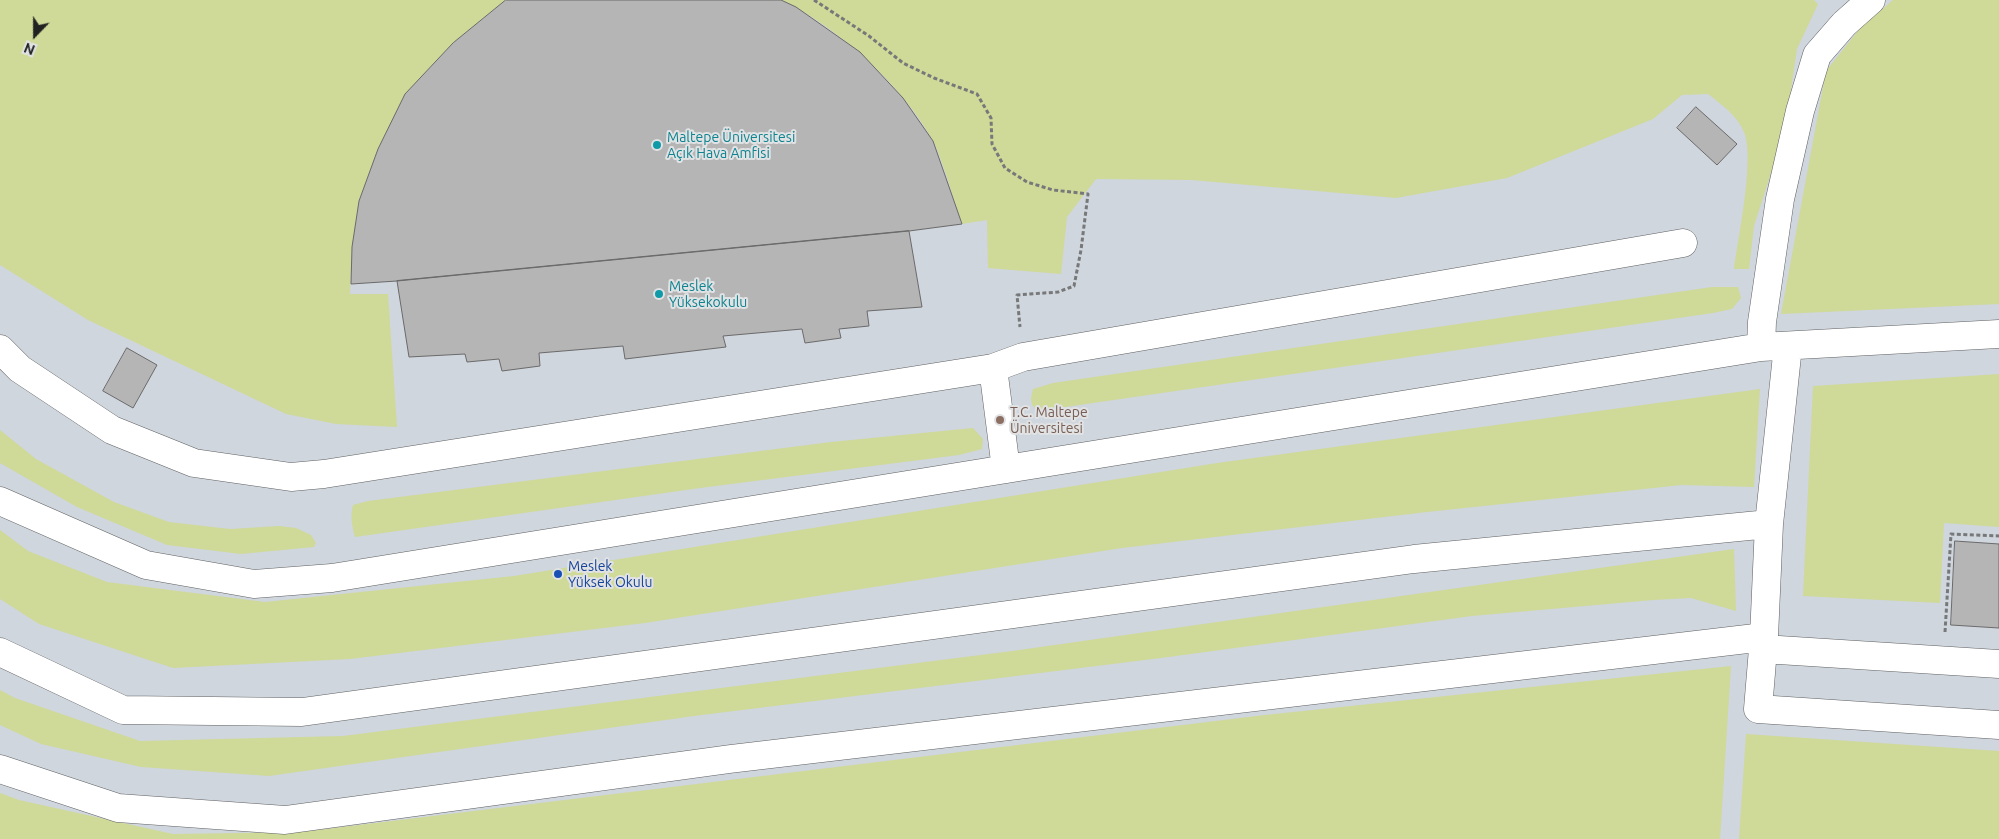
<!DOCTYPE html>
<html>
<head>
<meta charset="utf-8">
<style>
	body { margin:0 }
	#map { position:relative; width:1999px; height:839px; overflow:hidden; background:#e1e2e4; font-family:Ubuntu,sans-serif }
	canvas { display:block }
	.north { position:absolute; left:10px; top:10px; width:50px; height:50px; -webkit-text-stroke:4px #e1e2e4; paint-order:stroke; rotate:202deg; font-size:14px; font-weight:700; line-height:20px; text-align:center; color:#202121 }
	.north::after { content:''; display:block; margin:auto; width:18px; height:22px; background:#202121; clip-path:polygon(50% 0,100% 100%,50% 72%,0 100%) }
</style>
</head>
<body>
<div id="map">
<canvas width="1999" height="839"></canvas>
<div class="north">N</div>
</div>
<script>
const ctx = document.querySelector('canvas').getContext('2d');
ctx.lineJoin = 'round';
function fillPath(path, color) { ctx.fillStyle = color; ctx.fill(path, 'evenodd'); }
function strokePath(path, color, width, dash) { ctx.strokeStyle = color; ctx.lineWidth = width; ctx.lineCap = dash ? 'butt' : 'round'; ctx.setLineDash(dash || []); ctx.stroke(path); }
function drawText(font, color, halo, rows, align = 'center') {
  ctx.font = font + ' Ubuntu,sans-serif'; ctx.lineWidth = 4; ctx.setLineDash([]); ctx.textBaseline = 'middle'; ctx.strokeStyle = halo; ctx.fillStyle = color; for (const [text, x, y, turn = 0] of rows) {
    ctx.save(); ctx.translate(x, y); ctx.rotate((+turn || 0) * Math.PI / 180); ctx.textAlign = isNaN(turn) ? turn : align; if (halo) ctx.strokeText(text, 0, 0); ctx.fillText(text, 0, 0); ctx.restore();
  }
}
fillPath(new Path2D(`
	M0 0H1999V839H0Z`), '#cfd6dd');
fillPath(new Path2D(`
	M0 0H506L453 43 378 149 359 201 352 247 350 294H388L397 427 336 424 286 414 88 320 0 265Z
	M781 0H1814L1818 4 1797 49 1791 89 1789 117 1754 226 1749 269H1734C1738 239 1755 158 1744 132 1737 115 1722 105 1708 94L1682 95 1653 119 1507 178 1396 198 1192 180 1096 179 1067 217 1061 274 988 268 987 220 962 224C953 199 944 163 933 141 903 86 837 26 781 0Z
	M1893 0H1999V304L1781 314 1826 71 1861 27Z
	M1712 287H1738L1741 298 1732 309 1713 313 1038 411 1032 405 1031 398 1033 389 1053 383Z
	M1999 374V527L1944 523 1940 603 1803 596 1813 386Z
	M1760 389 1754 487 1682 485 1427 512 1122 548 645 623 350 659 173 668 39 624 0 599V530L28 551 107 582 265 602 514 576 1217 463Z
	M973 428 983 439 982 449 959 455 700 488 355 537C352 526 350 516 353 505L368 501 831 442Z
	M0 430 36 459 114 502 169 522 230 529 279 526 296 528 311 535 316 543 314 547 241 554 167 545 77 507 0 463Z
	M1734 549 1736 611 1691 598 1653 600 1472 616 1161 658 694 716 269 776 141 767 41 744 0 725V690L15 698 140 741 343 736 1012 651Z
	M1731 666 1720 839H0V793L19 800 173 834 301 832 1265 715Z
	M1746 734 1999 751V839H1739Z`), '#cfd998');
const building = new Path2D(`
	M506 0H781L796 7 860 52 903 98 933 141 962 224 909 231 397 281 351 284 352 247 359 201 378 149 405 94 453 43Z
	M1696 107 1737 144 1717 165 1677 128Z
	M909 231 922 307 867 311 869 326 839 329 841 338 805 343 802 329 723 336 726 347 625 359 623 346 539 353 540 366 502 371 499 359 467 362 465 354 409 357 397 281Z
	M127 348 157 365 133 408 103 391Z
	M1955 541 1999 544V628L1951 625Z`);
fillPath(building, '#b6b5b6');
strokePath(building, '#6b6a6b', 1);
const minor = new Path2D(`
	M1761 347 1762 322 1780 199 1800 111 1817 55 1844 24 1871 0
	M0 349 20 369 112 430 194 463 291 477 324 474 993 368
	M1006 469 993 368 1023 357 1683 243
	M0 501 146 565 254 584 332 578 1761 347 1999 334
	M1764 637 1758 709 1999 725
	M1763 649 1999 664
	M0 652 123 710 302 712 1414 559 1769 524
	M0 769 118 808 285 820 730 759 1764 637 1769 524 1788 346`);
strokePath(minor, '#606163', 29);
strokePath(new Path2D(`
	M814 0 869 36 903 63 934 78 977 94 991 118 992 144 1005 168 1027 182 1053 190 1088 194 1081 250 1074 286 1058 292 1017 295 1020 327
	M1945 632 1951 534 1999 536`), '#777879', 3, [4, 2.5]);
strokePath(minor, '#fff', 28);
for (const [x, y, r, color] of [
	[657,145,5,"#0f9aa8"],
	[659,294,5,"#0f9aa8"],
	[1000,420,5,"#8d6e63"],
	[558,574,5,"#1a4fb4"]
]) { const dot = new Path2D(); dot.arc(x, y, r, 0, 2 * Math.PI); ctx.fillStyle = color; ctx.fill(dot); strokePath(dot, '#e1e2e4', 2); }
drawText('14px', '#0d838f', '#e1e2e4', [
	["Maltepe Üniversitesi",667,137],
	["Açık Hava Amfisi",667,153],
	["Meslek",669,286],
	["Yüksekokulu",669,302]
], 'left');
drawText('14px', '#785e54', '#e1e2e4', [
	["T.C. Maltepe",1010,412],
	["Üniversitesi",1010,428]
], 'left');
drawText('14px', '#164399', '#e1e2e4', [
	["Meslek",568,566],
	["Yüksek Okulu",568,582]
], 'left');
</script>
</body>
</html>
